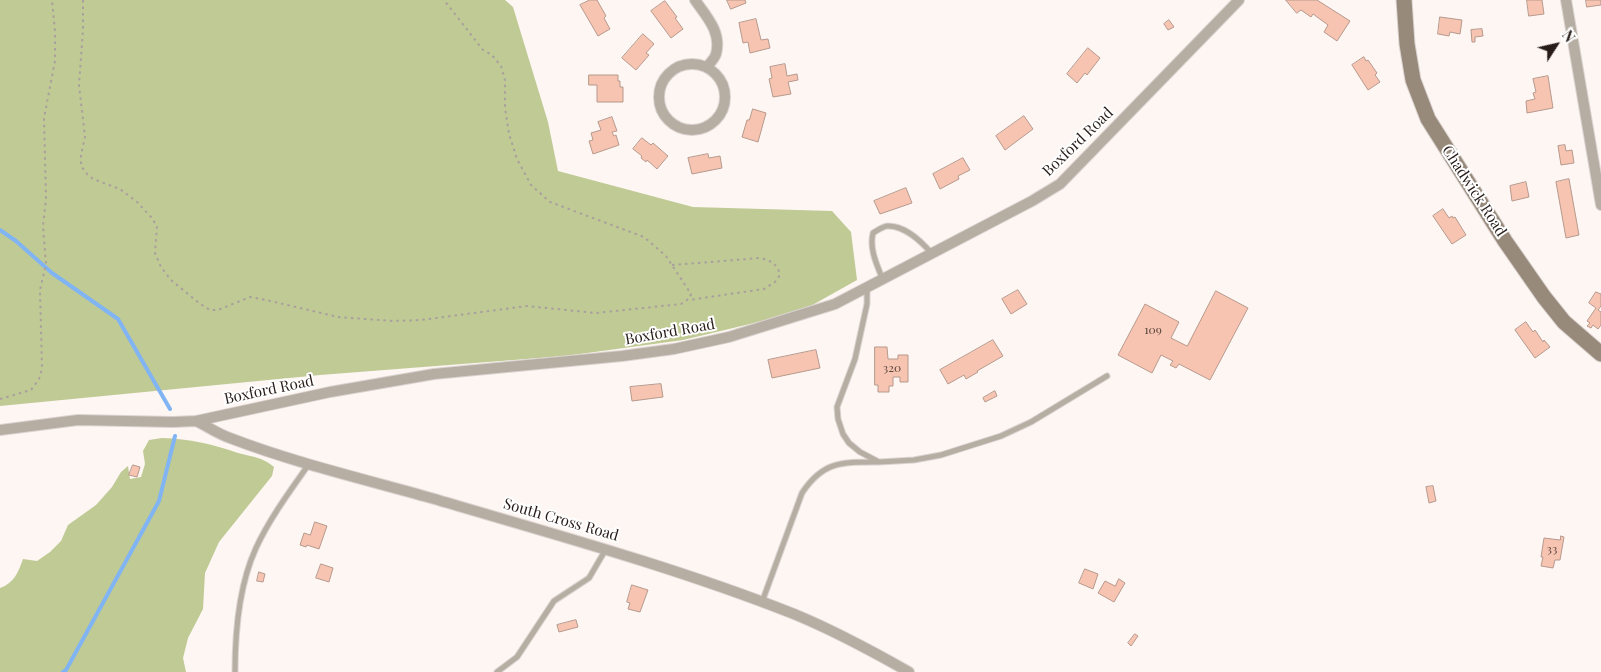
<!DOCTYPE html>
<html>
<head>
<meta charset="utf-8">
<style>
	body { margin:0 }
	#map { position:relative; width:1601px; height:672px; overflow:hidden; background:#fdf6f3; font-family:"Playfair Display",serif }
	canvas { display:block }
	.north { position:absolute; left:1531px; top:20px; width:50px; height:50px; -webkit-text-stroke:4px #fff; paint-order:stroke; rotate:55deg; font-size:14px; font-weight:700; line-height:20px; text-align:center; color:#271c18 }
	.north::after { content:''; display:block; margin:auto; width:18px; height:22px; background:#271c18; clip-path:polygon(50% 0,100% 100%,50% 72%,0 100%) }
</style>
</head>
<body>
<div id="map">
<canvas width="1601" height="672"></canvas>
<div class="north">N</div>
</div>
<script>
const ctx = document.querySelector('canvas').getContext('2d');
ctx.lineJoin = 'round';
function fillPath(path, color) { ctx.fillStyle = color; ctx.fill(path, 'evenodd'); }
function strokePath(path, color, width, dash) { ctx.strokeStyle = color; ctx.lineWidth = width; ctx.lineCap = dash ? 'butt' : 'round'; ctx.setLineDash(dash || []); ctx.stroke(path); }
function drawText(font, color, halo, rows, align = 'center') {
  ctx.font = font + ' "Playfair Display",serif'; ctx.lineWidth = 4; ctx.setLineDash([]); ctx.textBaseline = 'middle'; ctx.strokeStyle = halo; ctx.fillStyle = color; for (const [text, x, y, turn = 0] of rows) {
    ctx.save(); ctx.translate(x, y); ctx.rotate((+turn || 0) * Math.PI / 180); ctx.textAlign = isNaN(turn) ? turn : align; if (halo) ctx.strokeText(text, 0, 0); ctx.fillText(text, 0, 0); ctx.restore();
  }
}
fillPath(new Path2D(`
	M0 0H505L513 7 548 122 558 171 693 207 832 211 851 232 857 280 800 312 683 340 565 356 320 375 0 406Z
	M162 438C190 439 212 444 238 453 252 457 263 457 274 467L272 476 219 542 205 573 203 609 188 638 183 658 186 672H0V588C14 583 18 573 23 559L37 561 50 552 61 541 68 525 96 505 112 487 121 472 128 466 130 479 141 477 145 464 143 451 149 440Z`), '#c0ca95');
strokePath(new Path2D(`
	M0 230 16 241 52 273 118 319 170 409
	M63 672 66 670 159 501 175 436`), '#81b4f3', 4);
const building = new Path2D(`
	M590 0H597L606 16 604 18 610 29 598 36 580 5Z
	M727 0H745L746 3 731 9Z
	M1286 0H1317L1350 21 1337 41 1324 32 1328 25 1313 14 1311 17 1301 10 1297 13Z
	M1527 0H1542L1544 14 1529 16Z
	M1586 0H1601V5L1587 7Z
	M665 1 677 17 675 18 683 29 671 38 651 11Z
	M1440 17 1462 20 1460 34 1450 32 1449 36 1438 34Z
	M756 19 761 40 768 39 770 48 750 53 748 42 743 43 739 23Z
	M1169 20 1174 27 1168 30 1164 24Z
	M1482 29 1483 36 1475 37V42H1472L1471 30Z
	M643 34 654 44 646 53 649 55 636 70 622 58Z
	M1088 48 1100 58 1087 75 1085 73 1077 83 1067 74Z
	M1364 57 1366 61 1368 60 1377 73 1375 75 1380 82 1368 90 1352 65Z
	M785 64 787 76 797 74 798 80 788 82 791 94 773 97 769 79 772 78 770 67Z
	M589 75H618V81H620V87H623V102H597V85H589Z
	M1548 76 1553 108 1527 113 1526 101 1535 99 1533 93 1536 92 1533 79Z
	M753 109 766 113 758 142 742 137 747 120H749Z
	M1024 116 1033 129 1005 150 996 136Z
	M612 117 617 131 612 132 614 136 616 135 619 145 593 154 589 141 593 140 591 133 601 130 598 122Z
	M642 138 651 145 653 143 668 156 657 169 647 160 646 162 641 158 642 156 633 149Z
	M1565 145 1566 151 1572 150 1574 163 1561 165 1558 146Z
	M708 154 709 158 720 156 722 168 692 174 688 158Z
	M963 158 970 170 958 176 959 179 940 189 933 174Z
	M1569 179 1579 235 1566 238 1556 182Z
	M1526 182 1529 197 1512 201 1510 186Z
	M906 188 912 203 880 214 874 201Z
	M1443 209 1449 218 1452 216 1453 218 1455 217 1466 235 1452 244 1433 216Z
	M1018 290 1027 304 1011 314 1002 299Z
	M1216 291 1248 308 1210 380 1179 364 1176 368 1170 365 1173 361 1161 355 1152 373 1118 355 1145 304 1179 322 1171 338 1187 346Z
	M1596 292 1601 294V306L1598 310 1601 312V325L1598 329 1593 325 1591 328 1587 326 1590 323 1587 321 1596 308 1589 303Z
	M1526 322 1533 332 1535 330 1543 342 1544 340 1550 347 1535 358 1515 330Z
	M993 340 1003 356 977 371 978 372 966 379 964 375 948 384 940 370Z
	M875 347H887L888 359H898V355H908V382H900V377H893V386H889V392H878V385H875Z
	M816 350 820 368 772 378 768 360Z
	M661 384 663 397 632 401 630 387Z
	M995 391 997 396 985 402 983 398Z
	M133 465 140 467 137 477 129 475Z
	M1433 486 1436 501 1429 503 1426 487Z
	M315 522 327 526 319 549 307 545 306 547 300 545 304 533 310 535Z
	M1561 536 1564 537 1560 560H1555L1553 568 1541 566 1543 557H1541L1544 538 1560 540Z
	M321 564 333 568 329 582 316 578Z
	M1085 569 1098 574 1093 589 1079 583Z
	M259 572 265 574 263 582 257 581Z
	M1119 579 1125 583 1114 602 1098 593 1105 581 1115 586Z
	M632 585 648 590 640 612 628 609 630 603 627 602Z
	M576 620 578 627 559 632 557 625Z
	M1135 634 1138 636 1131 646 1128 643Z`);
fillPath(building, '#f6c4b0');
strokePath(building, '#b7998d', 1);
const lane = new Path2D(`
	M883 280C877 265 869 249 873 233 878 230 883 226 888 226 905 226 922 242 932 254
	M867 288V304L855 359 837 407 838 419 843 434 849 443 860 452 879 462 914 460 941 455 1001 436 1031 422 1107 376
	M762 602 802 493C823 461 842 462 878 462
	M235 672C235 631 239 585 256 548 270 518 290 491 309 464
	M497 672 517 657 554 601 589 578 606 549`);
const street = new Path2D(`
	M695 0C706 16 722 32 716 54 715 58 710 63 707 67
	M1566 0 1601 205
	M659 97a33 33 0 1 1 66 0a33 33 0 1 1-66 0Z
	M196 421C207 426 218 434 230 438 295 463 364 479 431 498 553 534 675 567 794 614 833 630 872 651 909 672
	M0 430 78 420 173 422 196 421 330 392 434 374 622 356 674 349 729 337 835 304 1032 201 1060 184 1239 0`);
const secondary = new Path2D(`
	M1404 0 1407 44 1413 80 1428 119 1505 241 1544 297 1564 322 1601 354`);
strokePath(lane, '#dbd3d0', 7);
strokePath(street, '#dbd3d0', 12);
strokePath(secondary, '#dbd3d0', 17);
strokePath(new Path2D(`
	M83 0V30L79 85 85 137 81 155V166L87 174 93 179 120 189 137 202 151 217 157 226 155 253 161 267 171 280 199 303 210 310H218L250 297 266 300 338 317 392 321 421 320 527 306 596 313 681 304 690 298 691 294 666 256 644 237 550 202 531 185 517 159 509 134 505 108V80L501 66 492 55 483 50 444 0
	M672 265 760 258C771 261 777 263 780 275L775 282 764 289 689 300
	M0 399 31 390 39 379 42 369 40 290 46 264 43 226 46 199 44 118 55 61V31L52 0`), '#a9a09d', 2, [2.5, 4]);
strokePath(lane, '#b6aea3', 5);
strokePath(street, '#b6aea3', 10);
strokePath(secondary, '#978a7b', 15);
drawText('12px', '#5b463e', null, [
	["109",1153,330],
	["320",892,368],
	["33",1552,549]
]);
drawText('15px', '#271c18', '#fff', [
	["Boxford Road",1078,142,-44],
	["Chadwick Road",1474,191,57],
	["Boxford Road",670,332,-10],
	["Boxford Road",269,390,-12],
	["South Cross Road",561,520,16]
]);
</script>
</body>
</html>
